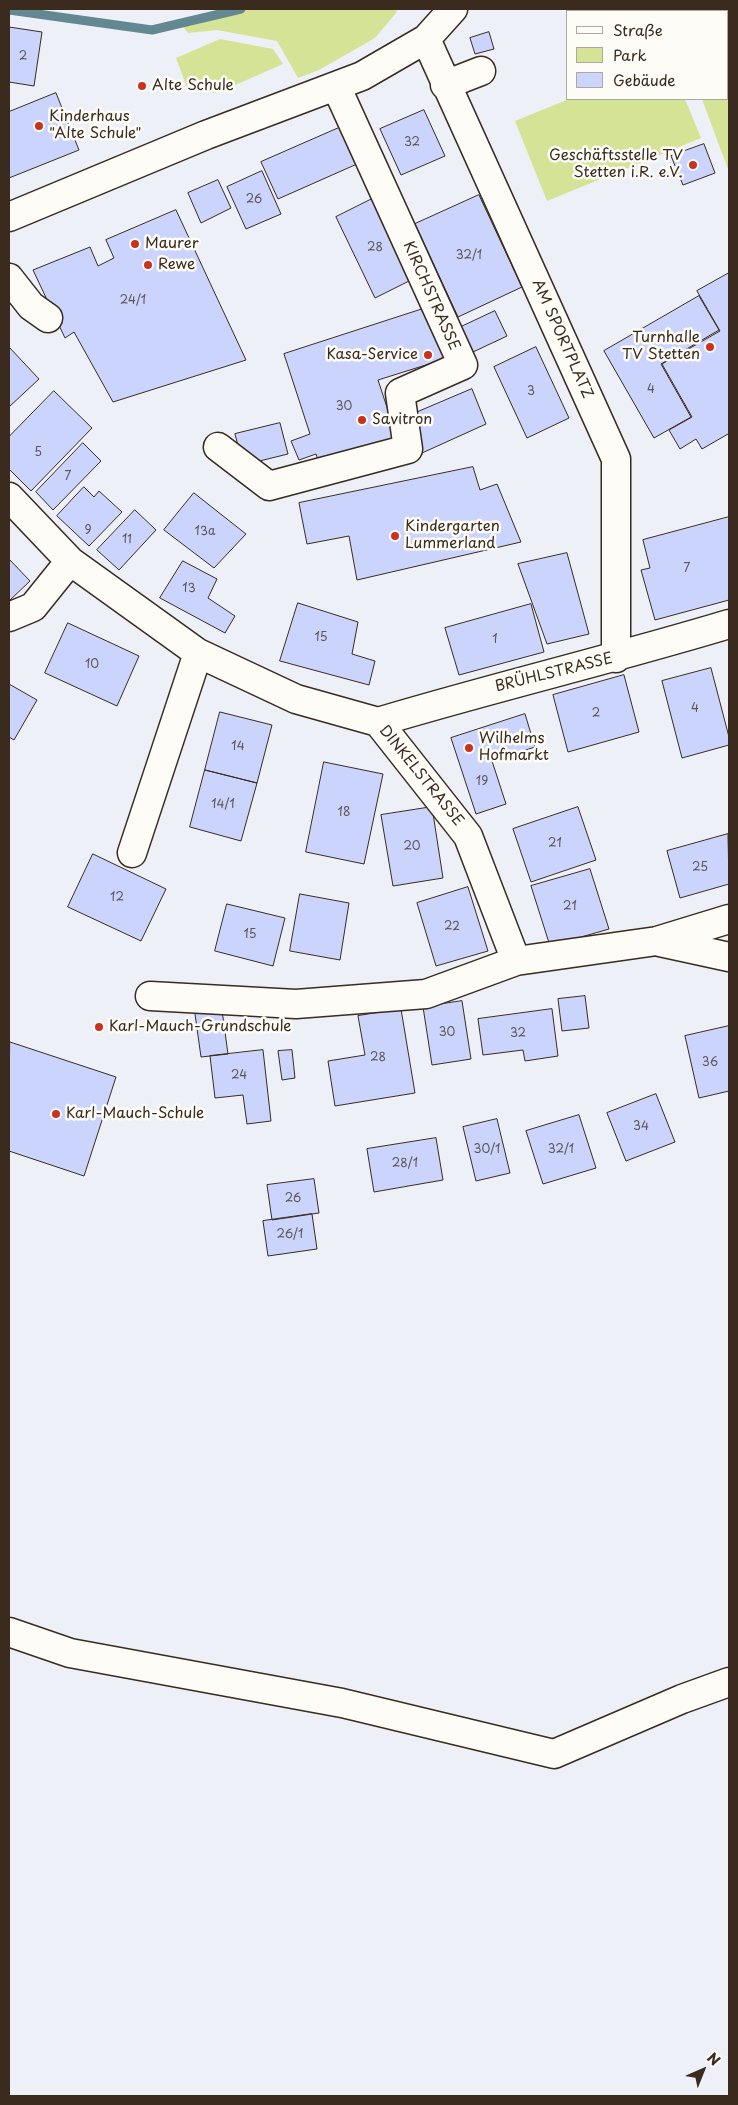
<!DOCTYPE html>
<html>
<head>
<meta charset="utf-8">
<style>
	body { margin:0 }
	#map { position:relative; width:738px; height:2105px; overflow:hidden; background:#eef0f8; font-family:"Playpen Sans",sans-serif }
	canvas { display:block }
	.frame { position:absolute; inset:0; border:10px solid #3b2a1e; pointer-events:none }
	.legend { position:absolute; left:566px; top:10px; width:162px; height:90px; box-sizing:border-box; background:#fdfcf7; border:1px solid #afa8a0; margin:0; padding:6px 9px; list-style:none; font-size:15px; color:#3b2a1e }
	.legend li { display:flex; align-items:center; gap:10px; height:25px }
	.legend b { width:25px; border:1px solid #afa8a0 }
	.north { position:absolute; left:678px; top:2045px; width:50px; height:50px; -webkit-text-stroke:4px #fdfcf7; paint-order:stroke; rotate:44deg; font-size:14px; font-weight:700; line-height:20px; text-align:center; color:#3b2a1e }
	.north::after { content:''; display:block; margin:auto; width:18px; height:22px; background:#3b2a1e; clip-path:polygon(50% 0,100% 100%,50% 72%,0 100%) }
</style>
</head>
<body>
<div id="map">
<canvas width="738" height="2105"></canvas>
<div class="frame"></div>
<ul class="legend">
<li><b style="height:6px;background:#fdfcf7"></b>Straße</li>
<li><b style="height:14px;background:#d4e396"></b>Park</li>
<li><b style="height:14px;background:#cad4fc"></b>Gebäude</li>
</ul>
<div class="north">N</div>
</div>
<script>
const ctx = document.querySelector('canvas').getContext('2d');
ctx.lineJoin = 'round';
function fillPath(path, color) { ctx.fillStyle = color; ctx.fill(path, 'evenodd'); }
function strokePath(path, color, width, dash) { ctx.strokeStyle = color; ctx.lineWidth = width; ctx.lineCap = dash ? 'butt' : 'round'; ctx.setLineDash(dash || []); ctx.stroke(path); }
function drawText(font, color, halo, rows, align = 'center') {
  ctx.font = font + ' "Playpen Sans",sans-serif'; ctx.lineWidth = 5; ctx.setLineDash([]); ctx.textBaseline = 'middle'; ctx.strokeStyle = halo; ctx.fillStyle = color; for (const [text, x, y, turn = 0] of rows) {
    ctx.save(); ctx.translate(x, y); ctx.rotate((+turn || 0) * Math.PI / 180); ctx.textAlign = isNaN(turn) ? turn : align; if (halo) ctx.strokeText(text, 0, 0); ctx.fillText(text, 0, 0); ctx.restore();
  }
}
fillPath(new Path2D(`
	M226 9H397L396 13 375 38 319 70 298 78 277 41 217 30 188 33 178 20Z
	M729 22V172L702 99H727V23Z
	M220 39 273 49 283 64 217 93 188 90 176 58Z
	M569 99H685L701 138 547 201 515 121Z`), '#d4e396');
strokePath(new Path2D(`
	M9 10 152 30 241 9`), '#638891', 9);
const building = new Path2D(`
	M9 27 42 32 34 86 9 82Z
	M489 32 494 49 475 54 470 38Z
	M56 93 79 150 9 178V112Z
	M424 110 445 156 401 175 380 129Z
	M341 127 357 164 278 199 261 162Z
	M704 144 715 173 683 185 671 156Z
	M262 171 281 214 246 229 227 187Z
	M218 180 231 208 201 223 188 193Z
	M479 195 522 287 458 317 415 224Z
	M374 198 413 279 375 298 336 217Z
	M176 210 246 360 113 402 74 332 65 338 33 270 90 247 98 266 114 258 106 240Z
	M729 273V436L728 434 702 449 696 439 680 449 669 430 692 417 662 364 720 331 697 291Z
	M699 296 719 330 661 364 691 417 654 438 604 351Z
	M429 307 445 359 378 380 397 438 320 465 316 454 299 460 291 441 310 434 284 354Z
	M495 311 507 336 473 352 461 327Z
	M9 347 39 379 9 407Z
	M536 347 569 418 527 438 494 367Z
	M472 389 486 424 422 453 406 417Z
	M54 391 92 428 31 491 9 469V437Z
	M280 423 288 454 243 465 235 434Z
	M83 443 101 461 53 510 36 492Z
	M473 467 480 490 497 484 521 542 357 580 349 536 307 544 299 503Z
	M84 487 94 497 99 491 122 512 89 546 57 516Z
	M194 493 246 534 214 568 164 530Z
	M135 510 156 530 119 570 97 550Z
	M729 517V600L655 620 641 570 650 568 643 540Z
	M567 553 589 634 547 644 518 564Z
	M9 559 30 581 9 601Z
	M183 561 217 579 208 598 235 616 225 633 160 598Z
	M298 603 358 622 352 654 375 661 369 685 280 661Z
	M531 604 544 652 459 675 445 628Z
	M68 623 139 656 117 706 45 673Z
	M711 668 729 737V745L682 758 662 681Z
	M624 675 639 732 568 752 553 695Z
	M9 684 37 700 14 740 9 737Z
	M220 712 272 725 257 783 205 770Z
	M525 714 535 747 492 761 506 804 476 814 451 738Z
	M324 762 383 774 364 864 306 852Z
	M205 770 257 783 241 841 190 827Z
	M432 807 443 878 393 886 381 815Z
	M578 807 596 860 531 882 513 829Z
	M728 834 729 884 680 898 667 851Z
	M93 854 166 889 141 941 68 907Z
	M590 869 609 929 550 946 531 886Z
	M468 887 488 951 436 966 417 903Z
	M300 894 349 903 340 960 290 951Z
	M227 904 285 918 273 966 215 951Z
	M585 996 589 1028 562 1031 558 999Z
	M462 1001 471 1059 432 1065 423 1007Z
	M401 1009 415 1093 335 1106 328 1061 365 1055 358 1016Z
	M552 1009 558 1056 525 1061 523 1050 483 1055 478 1019Z
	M222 1010 228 1054 201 1057 195 1014Z
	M729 1026V1091L699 1098 685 1036Z
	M10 1042 116 1077 84 1176 9 1151Z
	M263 1050 271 1121 247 1124 243 1095 215 1098 210 1056Z
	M292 1050 295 1078 282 1080 278 1051Z
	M656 1094 675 1142 626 1161 607 1113Z
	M579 1115 596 1168 543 1184 526 1131Z
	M497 1119 510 1173 476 1181 463 1127Z
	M436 1138 443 1180 374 1192 367 1149Z
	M314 1179 319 1213 272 1220 267 1185Z
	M312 1214 317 1249 268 1256 263 1221Z`);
fillPath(building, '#cad4fc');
strokePath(building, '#3b2a1e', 1);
const minor = new Path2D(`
	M426 39 616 459V658
	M445 85 481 71
	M9 217 206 135 362 76 426 39 453 9
	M9 278 31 306 48 318
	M218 447 269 486 408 449 400 393 463 365 336 86
	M9 497 70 561 198 653 296 699 378 722 468 836 516 961
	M9 617 33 607 70 561
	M378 722C495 687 613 659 729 624
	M132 853 198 653
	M660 942 729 957
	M150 996 296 1004 426 994 516 961 657 941 729 919
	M9 1632 70 1653 342 1703 554 1754 682 1699 729 1682`);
strokePath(minor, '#3b2a1e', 31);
strokePath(minor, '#fdfcf7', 28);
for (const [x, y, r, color] of [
	[142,86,5,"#c8321e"],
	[39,126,5,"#c8321e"],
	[693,165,5,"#c8321e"],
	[135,244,5,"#c8321e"],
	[148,265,5,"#c8321e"],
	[710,347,5,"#c8321e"],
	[428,355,5,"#c8321e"],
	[362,420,5,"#c8321e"],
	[395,536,5,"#c8321e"],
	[469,748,5,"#c8321e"],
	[99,1027,5,"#c8321e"],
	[56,1114,5,"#c8321e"]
]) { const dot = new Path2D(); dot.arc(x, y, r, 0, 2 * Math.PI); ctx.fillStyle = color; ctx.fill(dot); strokePath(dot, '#fdfcf7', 2); }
drawText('12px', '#5f5456', null, [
	["2",23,57],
	["32",412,143],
	["26",254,200],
	["28",375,248],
	["32/1",469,256],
	["24/1",133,301],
	["4",651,390],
	["3",531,392],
	["30",344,407],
	["5",38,453],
	["7",68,477],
	["9",88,531],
	["13a",205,532],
	["11",127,540],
	["7",687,569],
	["13",189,589],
	["15",321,638],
	["1",495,640],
	["10",92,665],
	["4",695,709],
	["2",596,714],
	["14",238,747],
	["19",482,782],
	["14/1",223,805],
	["18",344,813],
	["21",555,844],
	["20",412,847],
	["25",700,868],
	["12",117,898],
	["21",570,907],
	["22",452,927],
	["15",250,935],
	["30",447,1033],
	["32",518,1034],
	["28",378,1058],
	["36",710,1063],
	["24",239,1076],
	["34",641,1127],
	["30/1",487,1150],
	["32/1",561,1150],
	["28/1",405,1164],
	["26",293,1199],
	["26/1",290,1235]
]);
drawText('15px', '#3b2a1e', '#fdfcf7', [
	["Alte Schule",152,86],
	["Kinderhaus",49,117],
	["\"Alte Schule\"",49,134],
	["Geschäftsstelle TV",683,156,"right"],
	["Stetten i.R. e.V.",683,173,"right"],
	["Maurer",145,244],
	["Rewe",158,265],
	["Turnhalle",700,338,"right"],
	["TV Stetten",700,355,"right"],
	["Kasa-Service",418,355,"right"],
	["Savitron",372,420],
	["Kindergarten",405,527],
	["Lummerland",405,544],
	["Wilhelms",479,739],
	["Hofmarkt",479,756],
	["Karl-Mauch-Grundschule",109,1027],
	["Karl-Mauch-Schule",66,1114]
], 'left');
drawText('15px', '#3b2a1e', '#fdfcf7', [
	["KIRCHSTRASSE",431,296,66],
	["AM SPORTPLATZ",562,339,66],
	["BRÜHLSTRASSE",554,673,-14],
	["DINKELSTRASSE",421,776,51]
]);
</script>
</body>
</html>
